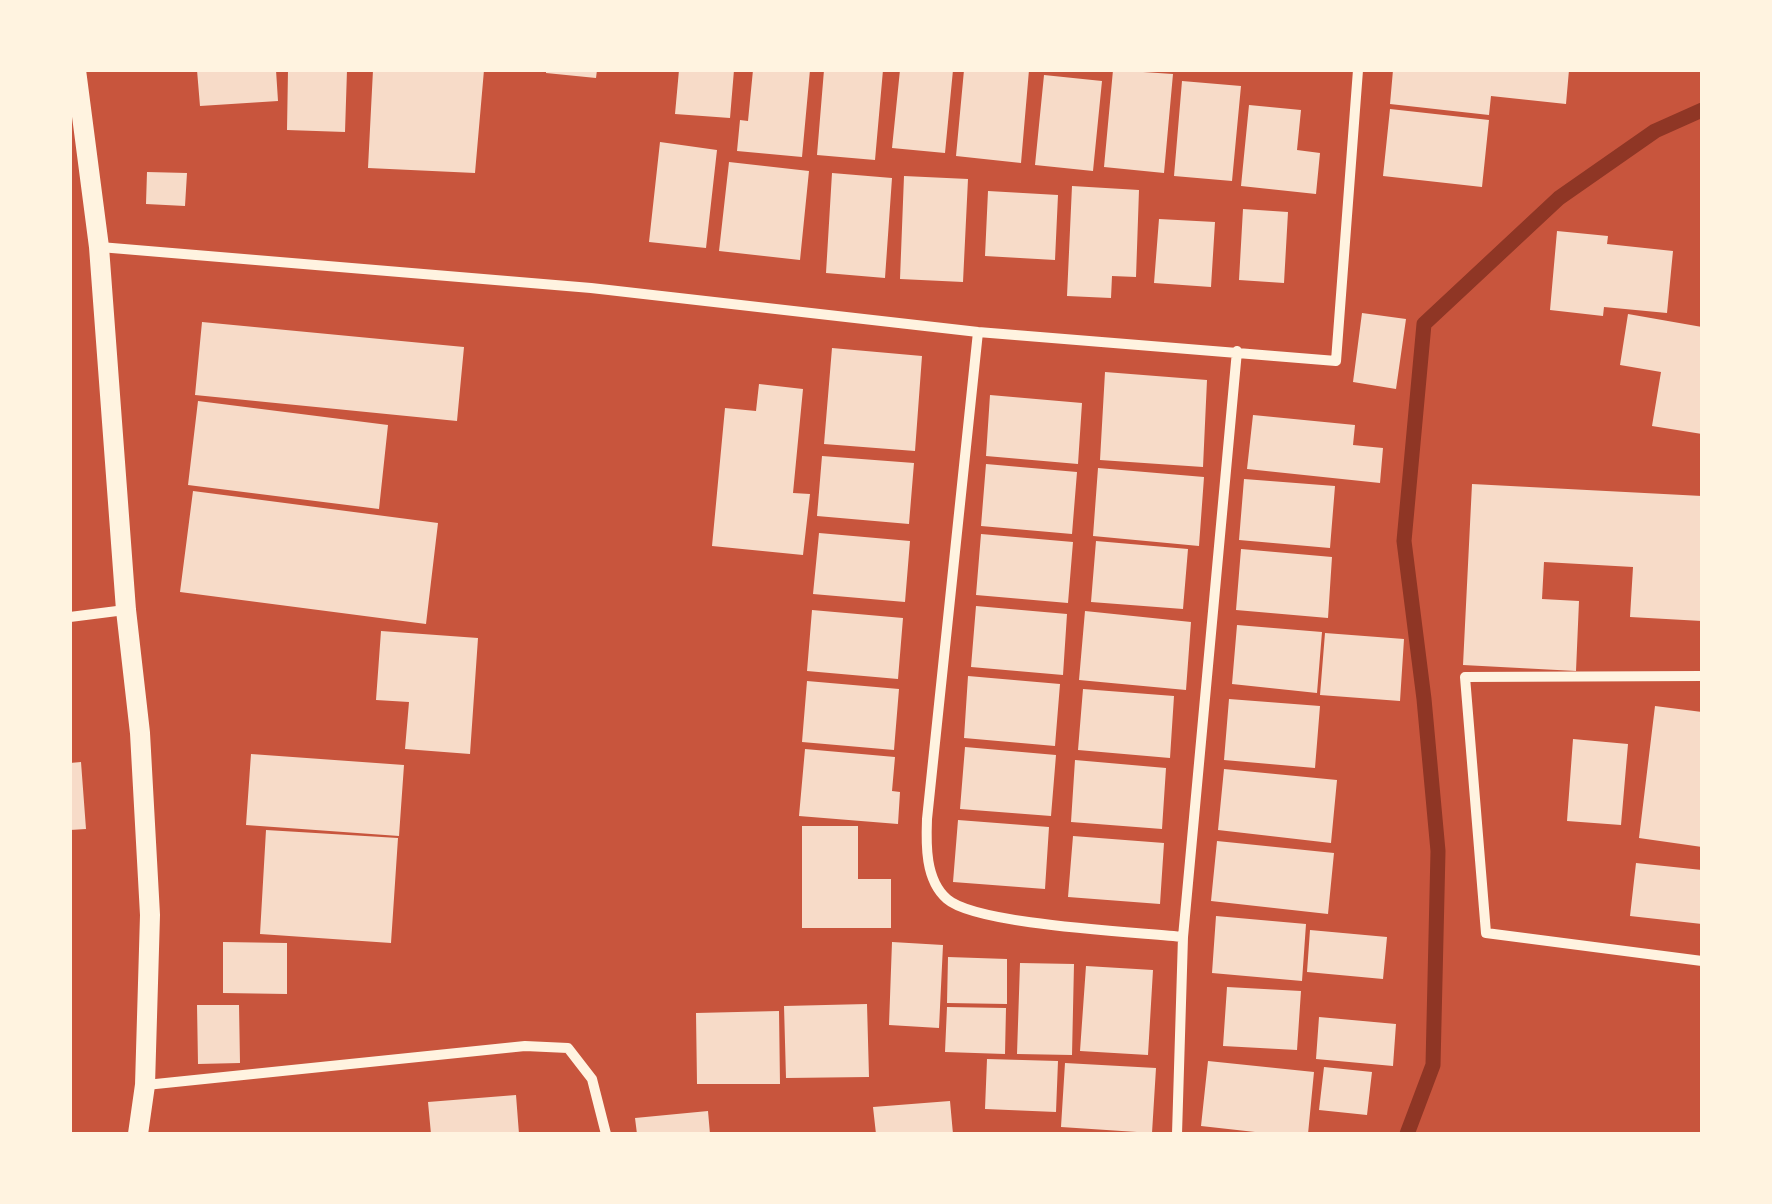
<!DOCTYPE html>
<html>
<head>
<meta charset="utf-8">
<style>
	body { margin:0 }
	#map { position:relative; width:1772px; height:1204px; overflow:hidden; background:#c8553d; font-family:Overpass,sans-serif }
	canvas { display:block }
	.frame { position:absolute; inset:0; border:72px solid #fff3e0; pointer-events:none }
</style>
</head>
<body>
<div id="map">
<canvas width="1772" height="1204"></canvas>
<div class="frame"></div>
</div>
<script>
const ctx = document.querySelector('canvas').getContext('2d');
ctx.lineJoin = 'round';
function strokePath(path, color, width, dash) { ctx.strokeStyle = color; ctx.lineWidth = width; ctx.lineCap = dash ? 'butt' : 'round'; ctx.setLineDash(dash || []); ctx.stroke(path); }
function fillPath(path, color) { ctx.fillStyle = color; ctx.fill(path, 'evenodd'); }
strokePath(new Path2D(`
	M1407 1134 1433 1065 1438 851 1424 699 1404 541 1424 324 1559 198 1655 131 1702 110`), '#8f3625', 15);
fillPath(new Path2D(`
	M197 70H276L278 101 200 106Z
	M288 70H347L345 132 287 130Z
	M373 70H484L475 173 368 168Z
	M546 70H597L596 78 546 73Z
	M679 70H734L730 118 675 114Z
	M753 70H810L802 157 737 151 740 120 748 121Z
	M824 70H883L875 160 817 155Z
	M900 70H953L945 153 892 148Z
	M964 70H1029L1021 163 956 156Z
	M1113 70 1173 74 1164 173 1104 167Z
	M1393 70H1569L1566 104 1491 96 1489 115 1390 104Z
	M1044 75 1102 81 1093 171 1035 165Z
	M1182 81 1241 86 1232 181 1174 176Z
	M1249 105 1301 110 1297 150 1320 153 1316 194 1241 186Z
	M1390 109 1489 120 1482 187 1383 176Z
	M660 142 717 150 706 248 649 242Z
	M729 162 809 171 800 260 719 251Z
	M147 172 187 173 185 206 146 204Z
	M832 173 892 178 885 278 826 273Z
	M904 176 968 179 963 282 900 279Z
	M1072 186 1139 190 1136 277 1112 276 1111 298 1067 296Z
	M988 191 1058 195 1055 260 985 256Z
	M1243 209 1288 212 1284 283 1239 280Z
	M1159 219 1215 222 1211 287 1154 283Z
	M1557 231 1608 236 1607 244 1673 251 1667 313 1604 307 1603 316 1550 310Z
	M1362 313 1406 319 1396 389 1353 382Z
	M1628 314 1702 327V434L1652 426 1661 372 1620 365Z
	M202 322 464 347 457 421 195 395Z
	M832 348 922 356 915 451 824 444Z
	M1105 372 1207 380 1203 467 1100 460Z
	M759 384 803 389 793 493 810 494 803 555 712 546 725 408 756 411Z
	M990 395 1082 403 1078 464 986 456Z
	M198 401 388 425 379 509 188 485Z
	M1253 415 1355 425 1353 445 1383 448 1380 483 1247 469Z
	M822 456 914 463 909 524 817 516Z
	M986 464 1077 472 1072 534 981 526Z
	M1098 468 1204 477 1199 546 1093 536Z
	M1244 479 1335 486 1330 548 1239 540Z
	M1472 484 1702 496V621L1630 617 1633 567 1544 562 1542 599 1579 601 1576 671 1463 665Z
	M193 491 438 523 426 624 180 592Z
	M819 533 910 541 905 602 813 594Z
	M981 534 1073 542 1068 603 976 595Z
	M1096 541 1188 549 1183 609 1091 602Z
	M1241 549 1332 557 1328 618 1236 610Z
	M976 606 1067 614 1063 675 971 667Z
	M812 610 903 618 898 679 807 671Z
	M1085 611 1191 622 1186 690 1079 680Z
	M1237 625 1322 632 1317 693 1232 684Z
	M381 631 478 638 470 754 405 749 409 702 376 700Z
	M1325 633 1404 639 1400 701 1320 695Z
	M968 676 1060 684 1055 746 964 738Z
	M807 681 899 689 894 750 802 742Z
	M1083 689 1174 696 1170 758 1078 750Z
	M1229 699 1320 706 1315 768 1224 760Z
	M1655 706 1702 712V847L1639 838Z
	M1573 739 1628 744 1621 825 1567 821Z
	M965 747 1056 755 1051 816 960 809Z
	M805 749 895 757 892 791 900 792 898 824 799 816Z
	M251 754 404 765 399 836 246 825Z
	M1075 760 1166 768 1162 829 1071 822Z
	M81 762 86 829 70 830V763Z
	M1224 769 1337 780 1331 843 1218 830Z
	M958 820 1049 827 1045 889 953 882Z
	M802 826H858V879H891V928H802Z
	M266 830 398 838 391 943 260 934Z
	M1073 836 1164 843 1160 904 1068 897Z
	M1217 841 1334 853 1328 914 1211 901Z
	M1636 863 1702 870V924L1630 916Z
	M1216 916 1306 924 1302 981 1212 973Z
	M1310 930 1387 937 1383 979 1307 972Z
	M223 942 287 943V994L223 993Z
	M892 942 943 945 939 1028 889 1025Z
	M948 957 1007 959V1004L947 1003Z
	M1020 963 1074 964 1072 1055 1017 1054Z
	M1086 966 1153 970 1148 1055 1080 1051Z
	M1227 987 1301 991 1297 1050 1223 1046Z
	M867 1004 869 1077 786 1078 784 1006Z
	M197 1005H239L240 1063 198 1064Z
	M947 1007 1006 1008 1005 1054 945 1052Z
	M779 1011 780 1084H697L696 1013Z
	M1319 1017 1396 1024 1393 1066 1316 1059Z
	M987 1059 1058 1061 1056 1112 985 1109Z
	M1208 1061 1314 1072 1308 1134H1273L1201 1126Z
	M1065 1063 1156 1068 1152 1133 1061 1127Z
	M1324 1067 1372 1072 1367 1115 1319 1110Z
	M516 1095 519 1134H431L428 1102Z
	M950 1101 953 1134H876L873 1107Z
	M708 1111 710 1134H637L635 1118Z`), '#f7dbc8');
strokePath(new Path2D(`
	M100 247 591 288 978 332 1336 361 1358 70
	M978 332 927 819C926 844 925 880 947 899 976 925 1137 932 1183 937
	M70 617 125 610
	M1702 676 1465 677 1486 933 1702 961
	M146 1085 525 1046 568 1048 592 1079 606 1134
	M1177 1134 1183 937 1237 351`), '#fff3e0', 10);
strokePath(new Path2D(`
	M76 70 99 247 126 610 140 733 150 915 145 1085 138 1134`), '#fff3e0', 20);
</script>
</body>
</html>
